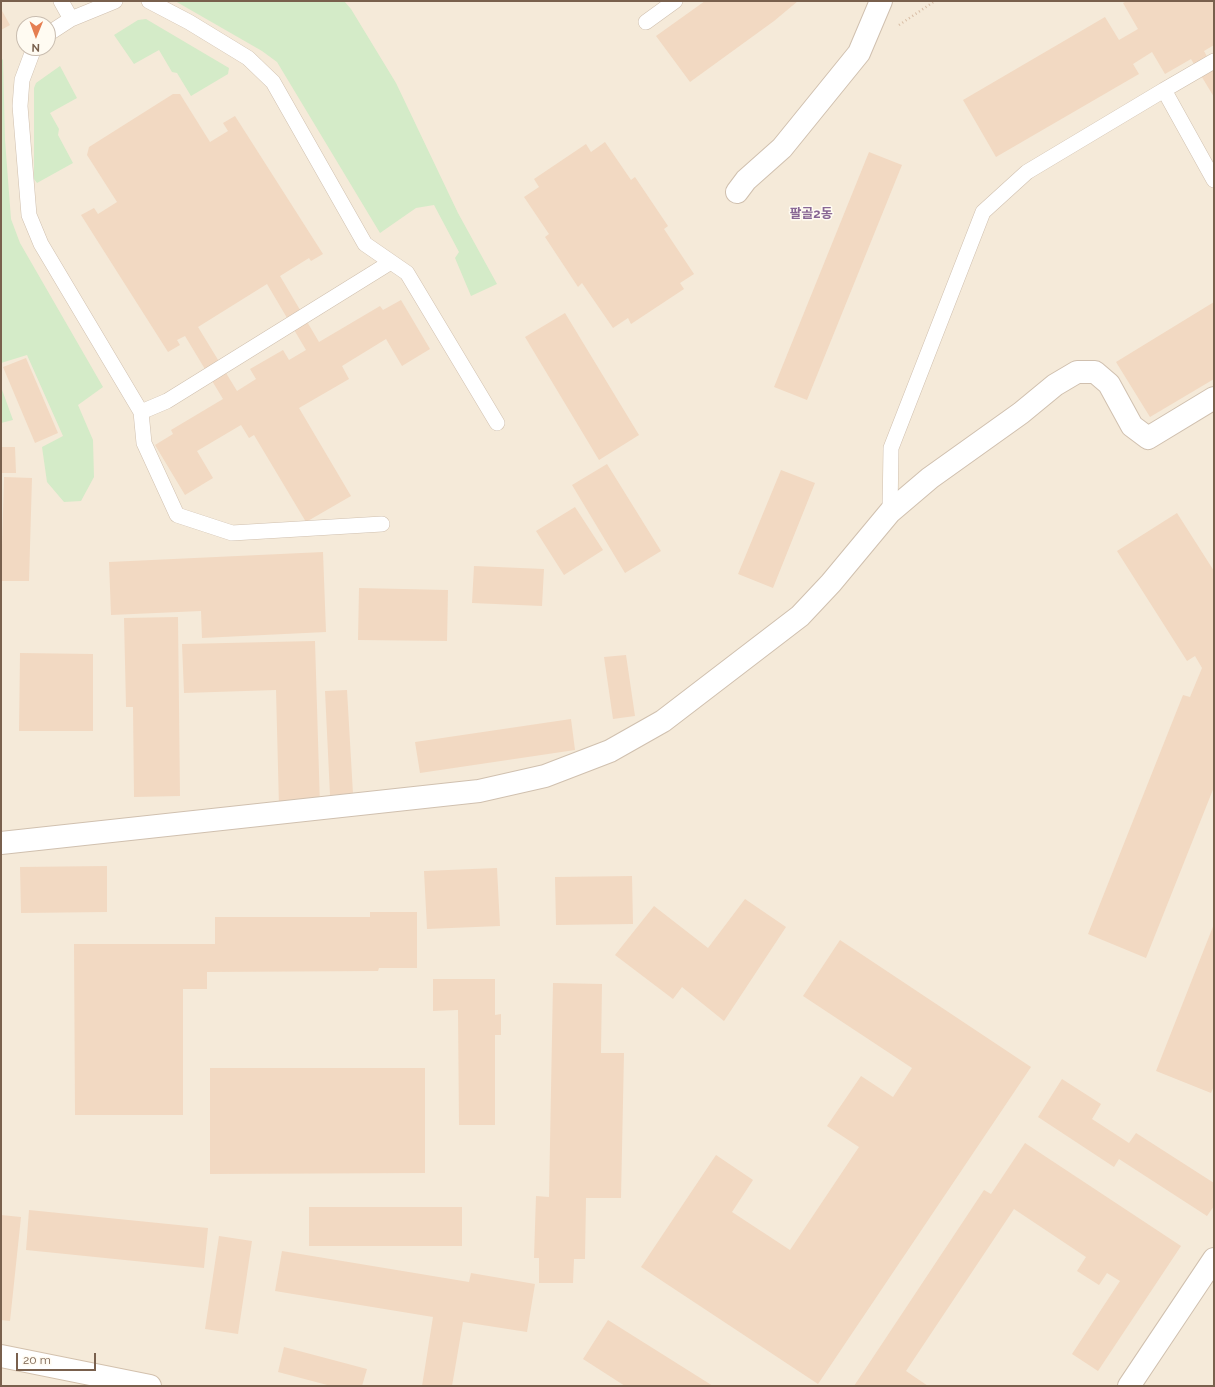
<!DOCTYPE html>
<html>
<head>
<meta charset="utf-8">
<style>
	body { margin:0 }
	#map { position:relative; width:1215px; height:1387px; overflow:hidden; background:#fdf7eb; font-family:Raleway,sans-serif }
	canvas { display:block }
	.frame { position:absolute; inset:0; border:2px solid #79604d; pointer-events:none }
	.north { position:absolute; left:16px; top:16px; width:40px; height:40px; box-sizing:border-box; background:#fffbf2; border:1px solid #c9bdb0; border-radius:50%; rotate:181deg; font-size:11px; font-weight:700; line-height:16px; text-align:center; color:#79604d }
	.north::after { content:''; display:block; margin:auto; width:14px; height:18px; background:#e57e51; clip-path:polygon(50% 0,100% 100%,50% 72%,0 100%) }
	.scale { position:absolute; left:16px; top:1353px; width:80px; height:18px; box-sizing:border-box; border:2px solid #79604d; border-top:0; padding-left:5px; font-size:12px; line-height:14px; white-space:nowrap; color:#79604d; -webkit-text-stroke:3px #fffbf2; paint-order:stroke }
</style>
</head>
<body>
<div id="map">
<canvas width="1215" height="1387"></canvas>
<div class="frame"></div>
<div class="north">N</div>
<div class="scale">20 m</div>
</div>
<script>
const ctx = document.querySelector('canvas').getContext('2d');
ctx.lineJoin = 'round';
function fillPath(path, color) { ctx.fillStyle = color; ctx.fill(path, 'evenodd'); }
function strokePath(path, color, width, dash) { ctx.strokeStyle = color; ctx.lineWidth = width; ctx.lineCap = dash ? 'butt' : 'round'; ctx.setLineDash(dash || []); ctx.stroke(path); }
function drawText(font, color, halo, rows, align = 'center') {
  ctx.font = font + ' Raleway,"Noto Sans KR",sans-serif'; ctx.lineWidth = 3; ctx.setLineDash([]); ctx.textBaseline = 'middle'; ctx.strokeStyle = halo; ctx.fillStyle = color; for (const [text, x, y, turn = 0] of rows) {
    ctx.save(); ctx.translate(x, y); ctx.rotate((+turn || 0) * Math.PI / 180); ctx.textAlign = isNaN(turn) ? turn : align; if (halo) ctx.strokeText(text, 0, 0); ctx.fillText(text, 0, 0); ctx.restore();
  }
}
fillPath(new Path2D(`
	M1 1H1214V1386H1ZM24 24H48V48H24Z`), '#f5ead9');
fillPath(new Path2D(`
	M175 1H344L351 9 396 83 458 213 497 284 471 296 455 258 459 252 434 205 416 208 380 233 277 62 262 51Z
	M146 19 229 68 228 74 191 96 177 73 172 72 159 50 134 64 114 35 138 20Z
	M3 59 5 140 11 219 20 243 103 387 78 405 93 440 94 477 81 501 64 502 47 482 42 447 63 436 27 355 1 363V61Z
	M60 66 77 98 50 113 59 129 58 135 73 163 37 183 34 179V88L36 83Z
	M1 387 13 420 1 423Z`), '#d4ebc8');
fillPath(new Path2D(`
	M705 1H798L774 21 690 82 656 36Z
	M1127 1H1214V45L1204 51 1214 69V97L1191 59 1165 74 1152 52 1133 64 1139 74 996 157 963 100 1105 17 1119 40 1138 29 1123 3Z
	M1 9 10 25 1 30Z
	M173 94H180L210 142 228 131 223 123 235 116 323 254 311 261 309 258 280 276 319 342 380 306 383 310 401 300 430 349 402 366 386 339 342 366 349 379 299 408 351 496 306 522 254 435 249 438 241 425 197 451 213 478 185 495 155 445 173 434 171 430 223 399 185 336 177 340 180 345 168 352 81 215 94 208 98 214 117 202 87 155 89 147ZM267 284 306 350 289 360 283 350 250 369 256 379 237 391 198 327Z
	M605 142 631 180 635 177 668 226 664 229 694 274 680 283 684 289 631 324 628 318 613 328 582 283 578 287 545 237 549 234 524 197 539 187 534 179 586 144 591 152Z
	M869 152 902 165 807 400 774 387Z
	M1214 302V379L1150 417 1116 362Z
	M565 313 639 435 599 460 525 337Z
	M26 358 58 433 35 443 3 367Z
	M1 447H15L16 473H1Z
	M607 464 661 551 625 573 572 485Z
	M781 470 815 483 773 588 738 574Z
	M4 477 32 478 29 581H1Z
	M575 507 603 550 564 575 536 531Z
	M1177 513 1214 571V787L1146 958 1088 934 1183 695 1190 697 1202 668 1195 656 1187 661 1117 551Z
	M323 552 326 632 202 638 201 611 111 615 109 562Z
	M474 566 544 569 542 606 472 603Z
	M359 588 448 590 447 641 358 640Z
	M178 617 180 796 134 797 133 707H126L124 618Z
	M315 641 320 806 279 807 276 690 184 693 182 644Z
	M20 653 93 654V731H19Z
	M626 655 635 716 613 719 604 657Z
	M347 690 353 794 330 795 325 691Z
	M571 719 575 750 420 773 415 742Z
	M107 866V912L21 913 20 867Z
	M497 868 500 926 427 929 424 871Z
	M632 876 633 924 556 925 555 877Z
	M745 899 786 927 724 1021 682 987 673 999 615 955 654 906 708 948Z
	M370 912H417V968H379L378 971 207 972V989H183V1115H75L74 944H215V917H370Z
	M1214 924V1086L1211 1093 1156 1071Z
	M840 940 1031 1067 818 1384 641 1267 716 1155 753 1180 732 1212 790 1250 859 1147 827 1126 861 1076 893 1097 912 1068 803 996Z
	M433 979H495V1015L501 1014V1035H495V1125H459L458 1010 433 1011Z
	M553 983 602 984 601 1053H624L621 1198H586L585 1259H574L573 1283H539V1258H534L536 1196 549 1197Z
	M210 1068H425V1173L210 1174Z
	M1062 1079 1101 1104 1092 1119 1129 1143 1136 1133 1214 1183V1206L1207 1216 1119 1159 1114 1167 1038 1117Z
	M1025 1143 1181 1246 1098 1371 1072 1354 1120 1281 1107 1273 1099 1285 1077 1271 1086 1257 1014 1209 906 1371 928 1386H854L984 1190 991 1194Z
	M309 1207H462V1246H309Z
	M29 1210 208 1228 204 1268 26 1250Z
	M1 1215 21 1217 10 1321 1 1320Z
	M219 1236 252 1241 238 1334 205 1329Z
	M282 1251 469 1282 471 1273 535 1284 527 1332 463 1322 452 1386H422L433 1317 275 1291Z
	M608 1320 713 1386H625L583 1359Z
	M284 1347 367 1369 362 1386H331L278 1372Z`), '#f2d9c2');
const lane = new Path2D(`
	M61 1 71 19
	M149 1 189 22 248 58 273 82 365 244 407 273 497 423
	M646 22 675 1
	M48 34 71 19 115 1
	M34 48 22 80 20 106 29 215 41 244 141 412 144 443 177 515 232 533 382 524
	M1164 90 1214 61
	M141 412 167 401 391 262
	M890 512 891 448 983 212 1027 172 1164 90 1214 180`);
const street = new Path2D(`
	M737 192 746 180 782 148 859 53 881 1
	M1 843 479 791 545 776 610 751 663 721 800 616 831 583 890 512 930 478 1021 413 1055 385 1077 372H1095L1109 384 1132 426 1148 438 1214 398
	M1129 1386 1214 1259`);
const secondary = new Path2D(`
	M1 1356 150 1386`);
strokePath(lane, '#d0c0af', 16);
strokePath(street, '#d0c0af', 24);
strokePath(secondary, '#d3c1ad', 24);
strokePath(new Path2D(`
	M899 25 935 1`), '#d8bda5', 2.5, [1, 3]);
strokePath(lane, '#fff', 15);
strokePath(street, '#fff', 22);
strokePath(secondary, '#fff', 22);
drawText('bold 13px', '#886694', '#fffbf2', [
	["팔골2동",811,214]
]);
</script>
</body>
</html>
